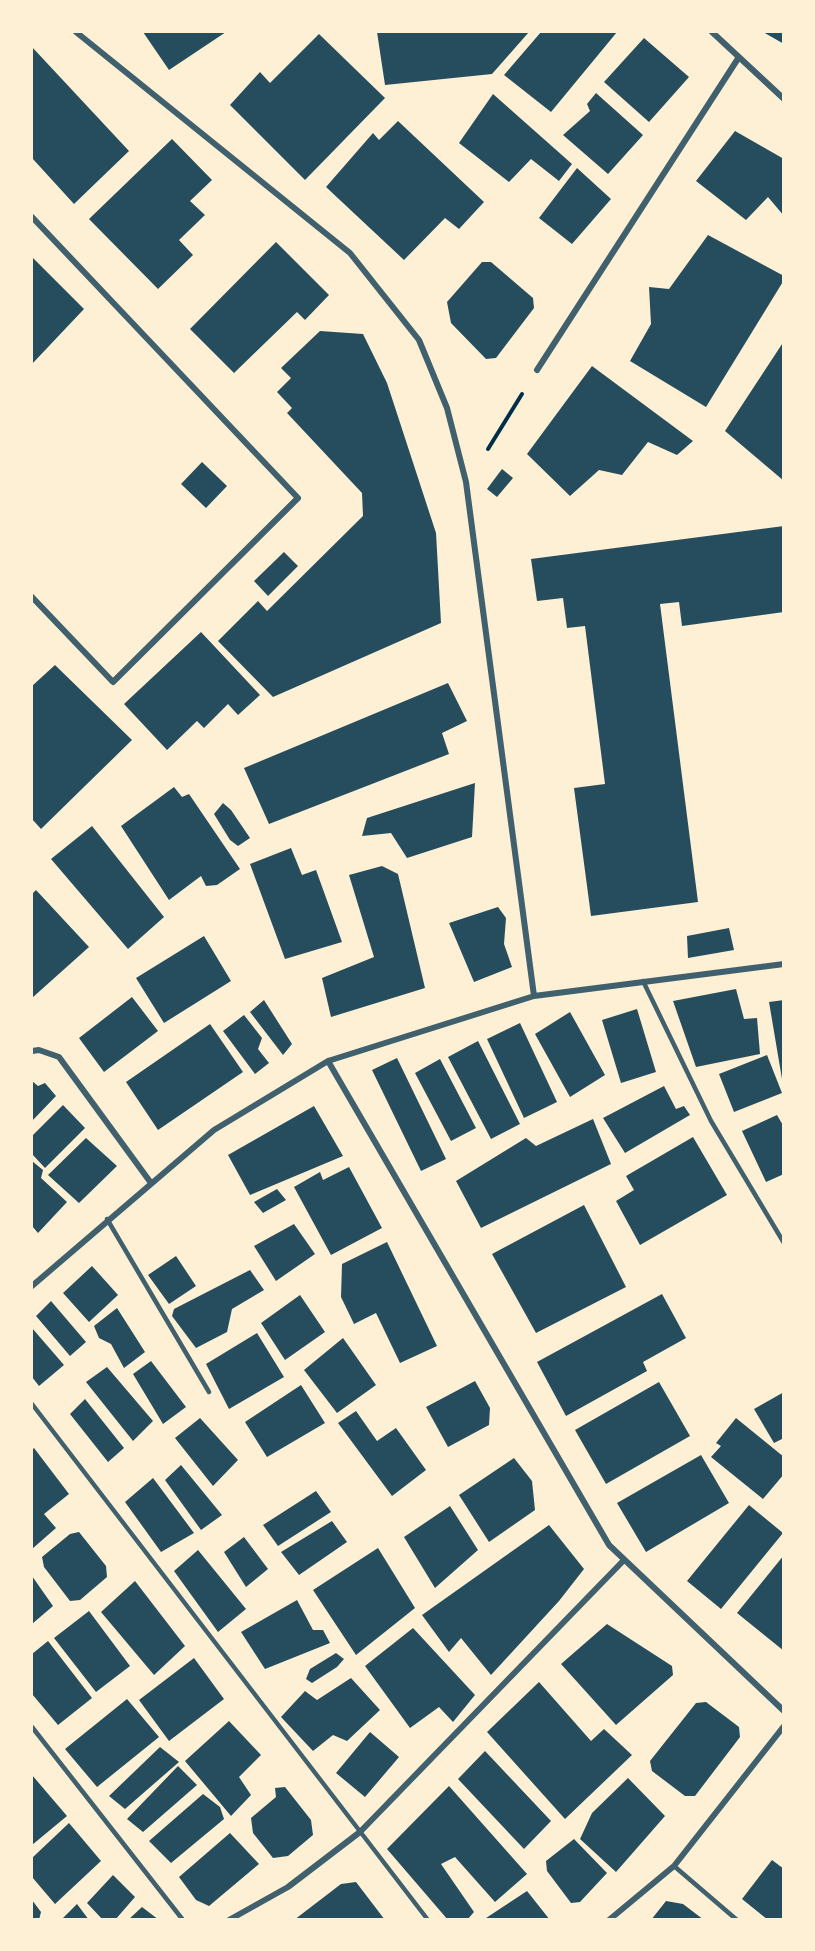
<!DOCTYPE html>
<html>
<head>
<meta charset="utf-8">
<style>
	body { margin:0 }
	#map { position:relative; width:815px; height:1951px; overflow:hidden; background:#fdf0d5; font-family:"Playfair Display",serif }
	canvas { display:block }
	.frame { position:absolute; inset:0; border:33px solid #fdf0d5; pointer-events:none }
</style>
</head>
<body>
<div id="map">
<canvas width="815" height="1951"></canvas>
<div class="frame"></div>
</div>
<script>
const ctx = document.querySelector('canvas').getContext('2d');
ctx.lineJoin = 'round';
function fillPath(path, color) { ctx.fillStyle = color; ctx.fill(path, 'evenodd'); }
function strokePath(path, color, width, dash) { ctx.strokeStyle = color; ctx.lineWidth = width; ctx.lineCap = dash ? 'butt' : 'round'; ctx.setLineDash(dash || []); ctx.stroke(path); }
fillPath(new Path2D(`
	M143 32H226L169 70Z
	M377 32H529L492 74 385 85Z
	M541 32H617L551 112 504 75Z
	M763 32H784V44Z
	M319 34 385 98 305 180 230 105 260 72 270 83Z
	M644 38 689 77 649 122 604 82Z
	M32 47 129 151 74 204 32 158Z
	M596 93 643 135 608 174 563 135 590 111 587 104Z
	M493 94 572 164 559 181 531 159 509 182 459 143Z
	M398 121 484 202 459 229 445 218 404 260 326 187 373 133 379 140Z
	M735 131 784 159V216L768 197 746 220 696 181Z
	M172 139 212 180 190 201 205 215 179 240 193 255 158 289 89 219Z
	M577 168 611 199 572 244 539 218Z
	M708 235 784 276V280L706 407 630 361 651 324 649 287 669 289Z
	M276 242 329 295 305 320 297 312 234 373 190 329Z
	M33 258 84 309 32 364V259Z
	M482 262H491L533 298 534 308 496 358 486 359 451 323 447 302Z
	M320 331 363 334 387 383 436 533 441 623 273 697 218 641 258 601 267 611 363 516 362 493 287 413 292 408 277 392 291 378 281 368Z
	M784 341V481L725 431Z
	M592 366 693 441 677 455 648 442 622 475 599 470 570 496 527 454Z
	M202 462 227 486 206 508 181 484Z
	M502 469 513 478 497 497 487 489Z
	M784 526V612L682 626 679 602 660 604 698 902 591 916 574 788 605 784 585 626 567 628 563 598 537 601 531 559Z
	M284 552 298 566 268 596 254 581Z
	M201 632 260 695 238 715 228 704 204 728 197 721 167 750 124 704Z
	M55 665 132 740 41 829 32 819V686Z
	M448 683 467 721 442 733 449 754 269 824 244 768Z
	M475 783 472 837 407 858 391 833 362 836 367 818Z
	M174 787 182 797 189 794 240 869 217 885 206 886 201 876 169 900 121 826Z
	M223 803 231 810 250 838 238 846 230 840 214 814Z
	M92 826 164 917 128 949 51 859Z
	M291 848 302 875 316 870 342 942 285 959 250 864Z
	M382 866 398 874 425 988 331 1017 322 978 374 957 349 875Z
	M36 890 89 947 32 998V894Z
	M498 907 506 918 504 944 512 967 474 982 449 923Z
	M729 928 734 950 688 958 687 936Z
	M204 936 231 981 164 1023 136 978Z
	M736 989 744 1019 757 1018 760 1054 696 1067 673 1001Z
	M132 997 158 1031 104 1072 79 1038Z
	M264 1000 292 1044 283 1055 250 1012Z
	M784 1000V1079H782L769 1002Z
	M637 1009 656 1072 621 1083 602 1020Z
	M570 1012 605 1075 570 1097 535 1034Z
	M244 1015 262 1038 258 1049 269 1063 255 1074 223 1031Z
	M520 1023 557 1102 524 1118 487 1039Z
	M210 1024 243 1072 158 1130 126 1082Z
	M478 1041 520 1124 491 1139 448 1057Z
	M767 1055 782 1093 734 1112 719 1074Z
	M397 1058 446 1159 421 1171 372 1070Z
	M440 1059 476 1128 451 1141 415 1073Z
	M32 1081 38 1086 45 1083 56 1096 32 1121Z
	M664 1086 676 1109 684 1106 690 1115 625 1153 603 1118Z
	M63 1105 85 1128 45 1168 32 1154V1136Z
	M314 1106 343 1156 250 1195 228 1155Z
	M777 1115 784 1127V1174L766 1182 742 1131Z
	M593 1119 611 1164 481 1228 456 1181 526 1138 536 1146Z
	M693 1137 727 1195 640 1245 616 1201 634 1190 626 1176Z
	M86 1138 117 1166 79 1203 48 1175Z
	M32 1161 43 1170 41 1178 67 1202 38 1233 32 1226Z
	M349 1167 382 1228 331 1255 294 1187 320 1172 323 1180Z
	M277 1189 286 1200 263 1213 254 1202Z
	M584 1205 626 1287 536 1333 492 1254Z
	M294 1224 315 1254 276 1281 254 1246Z
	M387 1242 437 1346 400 1363 376 1313 354 1324 341 1297 342 1264Z
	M176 1256 196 1286 169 1304 148 1275Z
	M92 1266 118 1295 89 1322 63 1293Z
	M250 1270 264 1290 232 1309 227 1332 196 1348 172 1316 174 1309Z
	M662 1294 686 1338 643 1362 647 1371 566 1416 537 1362Z
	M300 1295 325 1332 285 1360 261 1323Z
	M51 1301 86 1342 70 1356 36 1316Z
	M117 1308 145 1352 124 1368 111 1344 99 1338 94 1326Z
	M32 1328 64 1365 39 1386 32 1377Z
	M257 1333 284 1377 229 1409 206 1364Z
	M343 1338 376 1385 337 1413 304 1370Z
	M151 1361 186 1407 163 1424 133 1374Z
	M107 1367 153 1421 133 1441 86 1382Z
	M475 1381 490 1408 489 1425 448 1447 426 1407Z
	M659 1382 690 1436 606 1484 575 1430Z
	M301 1385 325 1423 267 1457 245 1422Z
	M784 1392V1438L774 1443 754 1409Z
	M85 1399 124 1448 108 1462 70 1414Z
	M356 1411 377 1441 396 1428 426 1470 392 1496 338 1423Z
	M200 1418 238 1460 213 1486 175 1438Z
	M736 1418 784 1457V1474L763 1499 711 1457 721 1446 716 1443Z
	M34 1448 69 1494 44 1514 56 1528 32 1549V1450Z
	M701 1455 729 1503 646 1552 617 1503Z
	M514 1458 532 1481 535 1510 489 1542 459 1495Z
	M181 1465 222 1515 201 1530 165 1480Z
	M153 1478 194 1533 161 1552 125 1502Z
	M316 1491 331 1512 278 1546 263 1525Z
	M749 1505 783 1533 721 1609 687 1581Z
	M450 1506 478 1550 435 1588 404 1537Z
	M332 1521 347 1542 299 1575 281 1552Z
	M549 1525 584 1569 559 1601 491 1675 461 1638 449 1652 422 1615Z
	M79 1532 106 1566 107 1577 80 1600 70 1601 44 1567 42 1557 70 1534Z
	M244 1537 268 1569 246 1587 224 1552Z
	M378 1548 415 1608 356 1655 313 1590Z
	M198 1550 246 1609 218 1632 174 1571Z
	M784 1555V1651L737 1613Z
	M32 1576 53 1606 32 1624Z
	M135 1581 185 1646 154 1675 101 1612Z
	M297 1600 313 1630H323L330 1643 265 1669 241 1632Z
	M89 1611 130 1666 96 1692 54 1638Z
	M607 1624 672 1666 673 1675 616 1725 561 1664Z
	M413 1628 475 1695 453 1722 439 1707 410 1728 365 1666Z
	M48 1641 92 1698 58 1725 32 1694V1654Z
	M336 1653 344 1659 337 1667 312 1683 306 1679 310 1669Z
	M194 1658 224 1699 169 1741 139 1700Z
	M351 1678 380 1710 347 1741 333 1735 313 1751 281 1717 305 1691 317 1700Z
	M539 1682 591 1741 604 1729 632 1755 565 1819 487 1732Z
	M127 1699 159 1737 97 1787 65 1749Z
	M706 1702 739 1727 740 1737 695 1796H685L652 1771 650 1761 696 1703Z
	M229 1721 261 1755 239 1777 251 1795 231 1816 185 1761Z
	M370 1732 399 1757 365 1797 336 1773Z
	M160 1747 179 1762 125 1809 109 1796Z
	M485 1751 551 1821 524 1849 458 1779Z
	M178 1766 197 1785 143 1832 127 1819Z
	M32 1775 67 1816 32 1845Z
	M628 1778 665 1816 616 1872 580 1839 592 1813Z
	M449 1786 527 1874 495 1902 455 1857 441 1864 474 1912 467 1920H448L387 1849Z
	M285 1787 311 1820 313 1835 288 1856 273 1858 253 1833 251 1818 276 1797 275 1788Z
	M203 1794 220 1807 224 1819 171 1863 149 1841Z
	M69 1823 101 1861 55 1904 32 1877V1858Z
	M230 1833 259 1864 209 1906 196 1900 179 1877Z
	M574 1839 607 1873 580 1902 571 1903 547 1871 546 1861Z
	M772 1860 784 1869V1920H768L742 1899Z
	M113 1875 135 1897 115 1920H103L87 1903Z
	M356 1882 385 1920H294L341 1884Z
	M527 1891 550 1920H483Z
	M32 1900 41 1912 39 1920H32Z
	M666 1901 683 1904 704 1920H651Z
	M77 1904 89 1920H61Z
	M142 1907 159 1920H128Z`), '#264d5e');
strokePath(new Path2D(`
	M488 449 522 394`), '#003049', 4);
strokePath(new Path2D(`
	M643 981 711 1121 784 1243
	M107 1219 209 1392
	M32 1404 428 1920
	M32 1727 183 1920
	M674 1866 737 1920`), '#3f606c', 4.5);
strokePath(new Path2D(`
	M76 32 350 253 419 340 447 408 466 482 534 996
	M712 32 784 99
	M32 217 298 498 113 682 32 597
	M537 370 739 57
	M32 1051 39 1050 59 1057 151 1183
	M328 1061 609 1545 784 1711
	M32 1286 214 1130 328 1061 534 996 784 964
	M229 1920 288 1887 360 1832 624 1560
	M609 1920 674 1866 784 1726`), '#3f606c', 6);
</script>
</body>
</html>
